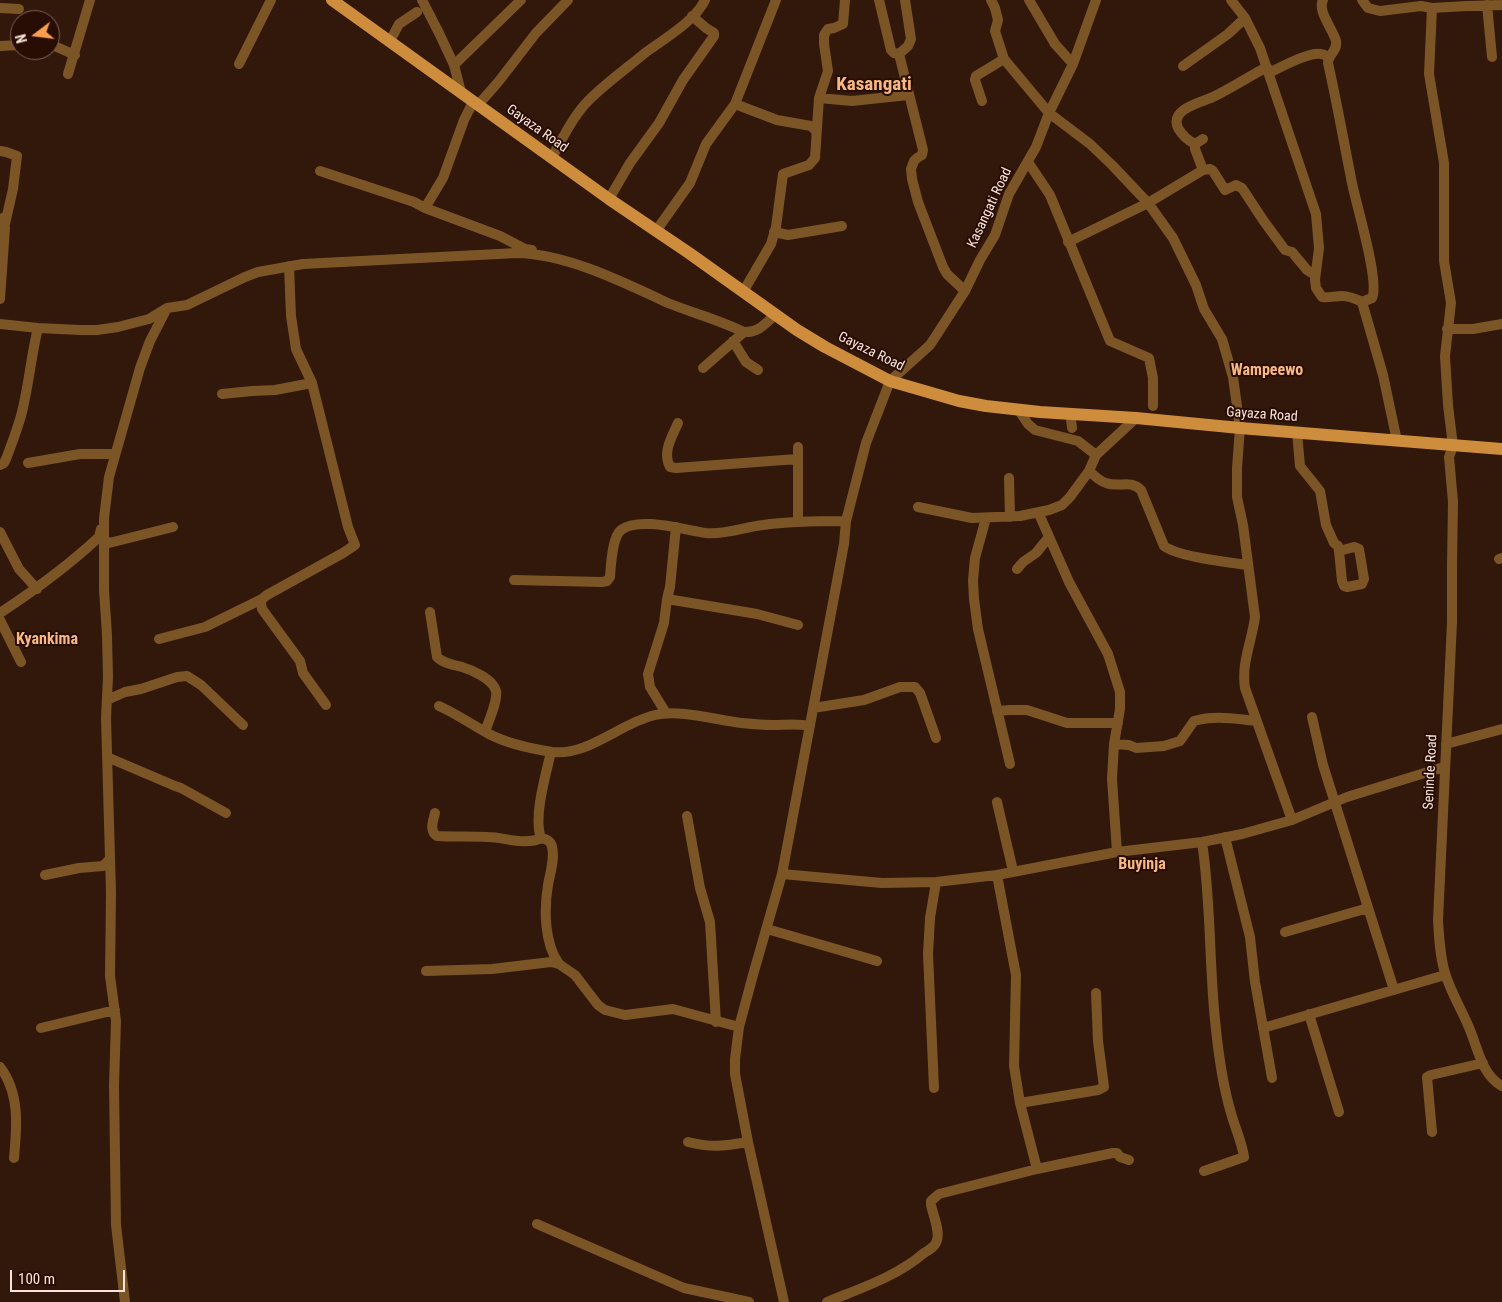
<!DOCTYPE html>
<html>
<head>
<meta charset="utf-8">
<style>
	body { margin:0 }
	#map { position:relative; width:1502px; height:1302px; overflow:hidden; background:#32170b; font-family:"Roboto Condensed",sans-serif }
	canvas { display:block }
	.north { position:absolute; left:10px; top:10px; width:50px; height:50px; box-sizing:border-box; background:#280d04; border:1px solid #7b635a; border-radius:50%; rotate:255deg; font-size:14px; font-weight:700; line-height:20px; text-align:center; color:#f8e4dc }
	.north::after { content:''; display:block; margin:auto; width:18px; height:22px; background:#fa9f4f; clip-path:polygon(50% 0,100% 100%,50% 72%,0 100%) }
	.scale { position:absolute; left:10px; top:1270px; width:115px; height:22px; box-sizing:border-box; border:2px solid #f8e4dc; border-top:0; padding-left:6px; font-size:15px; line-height:18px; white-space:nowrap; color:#f8e4dc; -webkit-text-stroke:4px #280d04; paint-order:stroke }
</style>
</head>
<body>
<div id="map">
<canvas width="1502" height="1302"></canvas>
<div class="north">N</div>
<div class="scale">100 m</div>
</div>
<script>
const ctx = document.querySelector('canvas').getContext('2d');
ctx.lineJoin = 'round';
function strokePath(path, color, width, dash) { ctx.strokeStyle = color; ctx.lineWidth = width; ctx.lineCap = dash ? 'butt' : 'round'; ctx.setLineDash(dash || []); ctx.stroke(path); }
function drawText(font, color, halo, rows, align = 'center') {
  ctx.font = font + ' "Roboto Condensed",sans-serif'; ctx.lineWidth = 4; ctx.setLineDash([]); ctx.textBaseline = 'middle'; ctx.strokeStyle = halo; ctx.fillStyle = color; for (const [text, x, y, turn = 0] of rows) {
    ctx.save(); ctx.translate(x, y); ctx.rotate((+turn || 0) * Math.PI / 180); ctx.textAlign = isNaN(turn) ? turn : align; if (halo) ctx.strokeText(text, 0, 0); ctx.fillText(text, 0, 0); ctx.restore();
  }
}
strokePath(new Path2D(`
	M422 0 439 33 454 65 461 92
	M879 0 891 50 894 53 899 54
	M991 0 995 8 998 20 995 31 1004 59 1049 113 1090 144 1112 165 1148 203 1173 238 1196 285 1204 309 1222 339 1233 377 1240 428 1237 468V497L1243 525 1255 617C1252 641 1241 663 1245 688L1292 820
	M1029 0 1055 44 1073 64
	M1231 0 1245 18 1260 48 1316 214 1319 248 1315 280 1316 288 1322 297C1329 298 1335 296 1342 296 1349 296 1356 299 1362 302
	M1323 0C1317 11 1333 29 1336 41 1338 51 1328 54 1328 63 1337 103 1344 143 1352 183 1356 204 1380 282 1372 298L1362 302 1383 375 1397 441
	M1362 0 1368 8 1380 11 1421 6 1432 8 1467 6 1502 5
	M1487 5 1492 57
	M0 8 19 9
	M1432 8 1429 74 1444 163V261L1451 303 1445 356 1448 405 1453 446 1449 457 1453 502 1452 565V622L1438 920C1439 938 1440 956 1445 973 1450 990 1460 1007 1467 1023 1477 1043 1480 1074 1502 1086
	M390 41 399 24 417 12
	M50 44 75 55
	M0 46 20 45
	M899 54 923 150 922 155 917 158 914 161 911 169 912 179 918 202 943 267 947 274 965 291
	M899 54 908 46 911 39 905 0
	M239 64 271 0
	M454 65 521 0
	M1183 66 1228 34 1245 18
	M1269 73C1281 67 1308 52 1321 54 1324 54 1326 56 1328 57
	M68 74 90 0
	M819 98 852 101 908 95
	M982 101 975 80 976 76 1004 59
	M735 104 777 120 811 126 816 131
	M478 105 499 81 536 33 568 0
	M1195 144C1187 140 1182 135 1178 128 1169 108 1204 102 1215 96 1233 87 1250 76 1267 67
	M0 151 6 152 17 156 13 189 5 224
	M552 157C563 138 573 116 589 100 606 83 627 68 645 53 664 39 695 21 705 0
	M1028 162 1050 195 1110 341 1149 358 1153 378V406
	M1203 170 1195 149V144L1203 139
	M320 171 414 202 425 208 500 236 525 249 532 250
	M609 199 630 163 659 123 683 80 714 36V33L706 28 692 16
	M425 208 443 178 464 120 473 102
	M656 231 690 183 706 144 735 104 776 0
	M774 232 788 235 842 226
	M1068 242 1148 203 1203 170 1210 169 1213 171 1225 190 1236 185 1242 188 1263 220 1285 250 1292 252 1307 270 1315 275
	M289 266 291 316 296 349 312 383 348 527 355 545 343 553 267 595 262 599 261 603 262 609 300 661 303 673 326 705
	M743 292 771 244 776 227 783 174 809 165 815 158 819 98 828 71 824 44V35L828 29 834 28 843 24 845 0
	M0 299 5 228 3 218
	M0 324 38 328 80 330H97L118 327 149 319 167 308 187 305 245 277 258 272 303 264 517 253C567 254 623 282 668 303 680 308 693 312 704 316 718 321 731 326 744 332 758 333 765 324 775 315
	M1447 329H1473L1502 324
	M733 341 746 362 758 370
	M703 368 744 332
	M222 394 252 391 275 390 312 383
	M1018 409 1028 424 1035 430 1078 441 1096 455
	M1071 420 1072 428
	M678 423C672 437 662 452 670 467L676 468 797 459
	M1297 432 1300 466 1320 491 1326 525 1334 543 1338 546 1339 551 1354 547 1359 549 1364 579 1362 584 1347 587 1344 586 1342 581 1339 551
	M28 463 80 454H115
	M0 465 4 463 6 459C12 443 18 428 22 412 29 384 31 356 38 328
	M1089 471C1094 475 1099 481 1106 483 1119 488 1130 479 1141 490L1164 546C1179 557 1227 562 1248 565
	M1009 478 1010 517
	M918 507 972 518 1020 516 1049 510 1062 505 1070 497 1089 471 1096 455 1136 418
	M1039 514 1069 582 1108 654 1120 692V709L1114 744 1112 779 1117 852
	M986 518 975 558 973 580 974 599 978 629 1010 764
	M798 521V447
	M0 532 19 569 37 589
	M100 537 109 543 173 527
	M1499 559 1502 558
	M1017 569 1023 562 1036 553 1049 537
	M514 580 602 582 607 581 610 577C611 566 612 537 621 530 639 516 684 530 706 533 726 535 744 527 763 525 791 521 818 521 846 521
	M667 599 757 614 798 625
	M430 612 437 657C443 663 453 665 462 667 472 670 493 679 496 691 498 701 488 722 485 732
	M0 613C35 590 68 566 99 537L101 529
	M0 620 21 662
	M159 639 205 627 262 599
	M107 700 125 692 141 689 177 677 187 676 201 685 243 725
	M439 706C457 714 472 725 489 734 506 743 533 749 552 752 589 756 620 723 655 715 680 709 716 720 742 723 752 724 762 725 772 725 785 725 797 723 810 726
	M813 708 864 700 900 687H915L920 693 936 738
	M997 711 1010 710H1027L1067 723H1118
	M666 713 650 687 648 674 664 623 667 599 670 587 676 527
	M1312 717 1323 765 1394 990
	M1114 744 1129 745 1136 748 1164 746 1180 741 1194 721C1215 715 1235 719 1257 721
	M1446 744 1502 729
	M551 752C546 774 533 817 541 838 547 839 551 841 552 847 555 859 550 873 548 885 544 909 544 943 559 964
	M107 757 175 786 181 788 226 813
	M997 802 1013 871
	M435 813C433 821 429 831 437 836 454 837 471 836 488 837 504 837 525 846 541 838
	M687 816 700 888 710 922 716 1022
	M1225 837 1250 937 1255 982 1272 1078
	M1202 842C1211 901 1209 961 1215 1020 1218 1051 1222 1083 1231 1113 1235 1128 1242 1142 1244 1157L1204 1171
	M782 874 882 883 936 882 997 875 1117 852 1202 842 1242 834 1292 820 1347 797 1444 767
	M45 875 79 868 103 866 110 859
	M997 875 1016 975 1014 1066 1020 1103 1037 1169
	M767 929 877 961
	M1285 932 1368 908
	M426 971 492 969 551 962 559 964 575 975 598 1005 605 1010 625 1015 673 1009 739 1027
	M1309 1014 1339 1112
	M41 1028 115 1010
	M1263 1028 1445 975
	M0 1067C20 1093 17 1127 14 1158
	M934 1088 928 954 930 918 936 882
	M1020 1103 1098 1090 1104 1087 1098 1041 1096 993
	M1432 1132 1427 1077 1431 1075 1483 1063
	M688 1142C712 1148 724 1146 748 1142
	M537 1224 684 1288 749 1302
	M125 1302 116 1225 114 1085 116 1021 110 976 111 893 106 718 108 677 107 635 104 590V518L109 477 140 368 150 341 167 308
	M784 1302 748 1142 735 1074V1059L739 1027 753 975 782 874 844 544 846 521 866 443 890 381 930 345 965 291 980 260 995 235 1009 194 1036 147 1049 113 1073 64 1096 0
	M827 1302C861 1288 896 1277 924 1253 929 1250 936 1246 937 1240 940 1230 933 1215 931 1205V1201L939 1194 1037 1169 1113 1153H1117L1120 1157 1129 1160`), '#7b5525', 10);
strokePath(new Path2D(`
	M332 0 609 199 689 253 797 330 825 347 890 381 959 401 986 406 1040 412 1136 418 1240 428 1502 449`), '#cd8d3c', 12);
drawText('14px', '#f8e4dc', '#280d04', [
	["Gayaza Road",537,129,35],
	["Kasangati Road",990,208,-65],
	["Gayaza Road",871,352,26],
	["Gayaza Road",1262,415,4],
	["Seninde Road",1431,772,-87]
]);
drawText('bold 16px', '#f8b885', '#280d04', [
	["Wampeewo",1267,371],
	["Kyankima",47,640],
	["Buyinja",1142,865]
]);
drawText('bold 19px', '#f8b885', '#280d04', [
	["Kasangati",874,85]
]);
</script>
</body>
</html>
